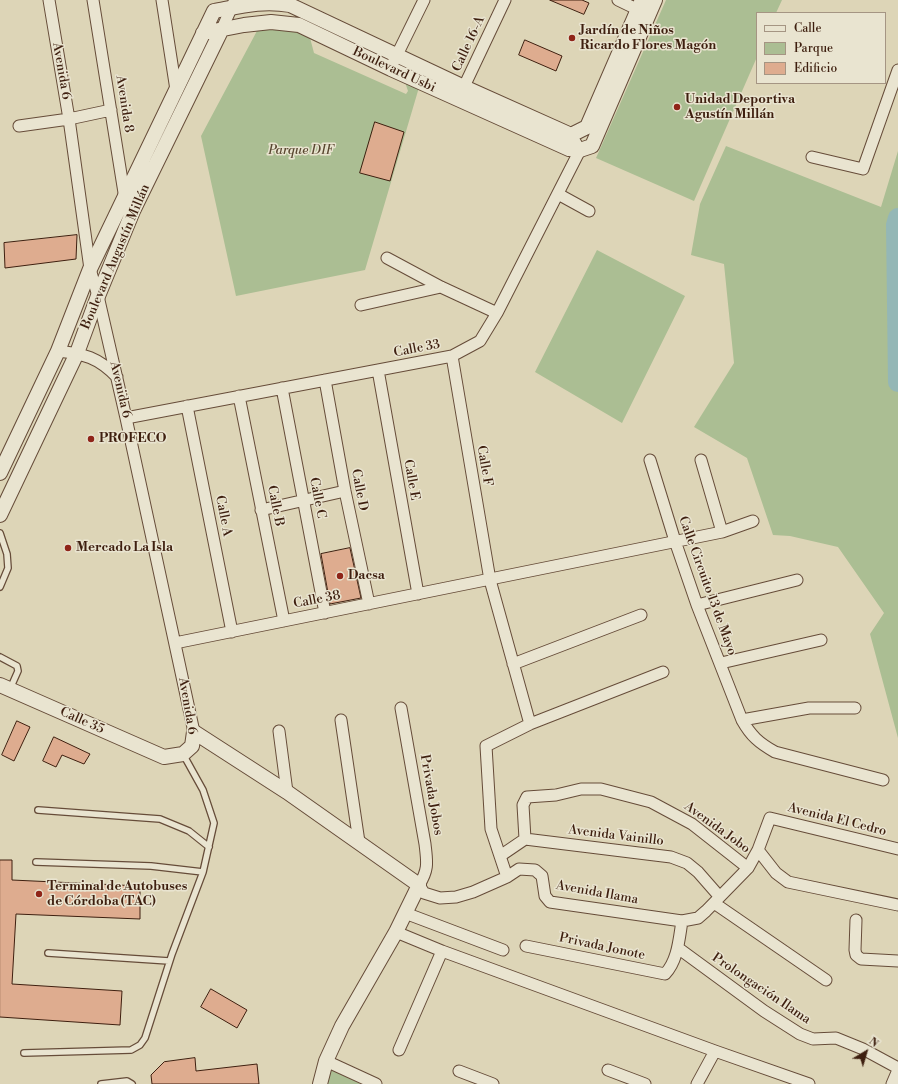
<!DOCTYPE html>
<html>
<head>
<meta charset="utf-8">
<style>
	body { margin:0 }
	#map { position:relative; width:898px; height:1084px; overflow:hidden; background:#ddd5b7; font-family:"Libre Bodoni",serif }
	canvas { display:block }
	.legend { position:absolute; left:756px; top:12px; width:130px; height:72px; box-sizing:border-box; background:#e9e4d0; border:1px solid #a59583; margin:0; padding:5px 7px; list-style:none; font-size:12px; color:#3e1f0f }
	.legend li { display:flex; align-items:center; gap:8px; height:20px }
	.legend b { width:20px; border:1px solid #a59583 }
	.north { position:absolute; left:846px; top:1032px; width:40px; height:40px; -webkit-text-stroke:3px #e9e4d0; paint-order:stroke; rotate:38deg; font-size:11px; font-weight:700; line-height:16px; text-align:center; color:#3e1f0f }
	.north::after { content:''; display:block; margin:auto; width:14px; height:18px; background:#3e1f0f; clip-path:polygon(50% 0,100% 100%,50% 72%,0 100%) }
</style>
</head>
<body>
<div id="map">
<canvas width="898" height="1084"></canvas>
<ul class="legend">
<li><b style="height:5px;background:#e9e4d0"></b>Calle</li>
<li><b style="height:11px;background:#abbe93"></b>Parque</li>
<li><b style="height:11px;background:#deac8f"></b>Edificio</li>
</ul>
<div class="north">N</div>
</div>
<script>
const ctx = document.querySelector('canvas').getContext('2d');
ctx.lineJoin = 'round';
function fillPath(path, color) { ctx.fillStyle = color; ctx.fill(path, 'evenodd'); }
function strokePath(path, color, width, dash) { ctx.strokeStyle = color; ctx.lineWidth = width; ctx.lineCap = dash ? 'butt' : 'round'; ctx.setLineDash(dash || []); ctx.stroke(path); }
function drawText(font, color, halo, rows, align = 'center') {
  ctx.font = font + ' "Libre Bodoni",serif'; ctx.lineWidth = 3; ctx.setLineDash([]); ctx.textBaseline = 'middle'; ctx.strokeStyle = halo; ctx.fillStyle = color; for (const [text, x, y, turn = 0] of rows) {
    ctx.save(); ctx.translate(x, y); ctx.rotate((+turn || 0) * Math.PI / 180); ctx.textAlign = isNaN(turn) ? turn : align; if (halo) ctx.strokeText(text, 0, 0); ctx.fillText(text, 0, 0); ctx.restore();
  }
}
fillPath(new Path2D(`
	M666 0H782L776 13H757V57L694 201 596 158Z
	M272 26 309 34 314 53 406 94 408 91 405 82 420 84 365 270 236 296 201 136 258 29Z
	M726 146 881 207 898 151V738L870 634 884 613 838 547 790 536 773 535 747 458 694 427 734 363 724 264 691 255 700 204Z
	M597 250 685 296 622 423 535 372Z
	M328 1068 361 1084H323Z`), '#abbe93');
strokePath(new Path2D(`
	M898 218 896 225 898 382`), '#94b7b6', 20);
const building = new Path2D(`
	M550 0H582L589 3 584 14Z
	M525 40 562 56 556 71 519 55Z
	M375 122 404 132 390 181 360 173Z
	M77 235 76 259 5 268 4 243Z
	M350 548 361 598 330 604 321 554Z
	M17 721 30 727 14 761 2 755Z
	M54 737 90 754 84 764 62 755 56 767 43 761Z
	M0 860H12V880L140 886V919L16 914 12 984 122 991 120 1025 0 1017Z
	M211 989 247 1010 237 1028 201 1007Z
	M195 1058 196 1071 257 1064 259 1084H152L151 1075 164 1062Z`);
fillPath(building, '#deac8f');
strokePath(building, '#3e1f0f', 1);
const service = new Path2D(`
	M0 533 7 554 8 568 0 587
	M0 657 17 666 18 671 10 689
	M38 810 160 819 189 831 209 847
	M36 862 151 866 203 872
	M48 953 169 961
	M24 1053 131 1050 140 1045 145 1038 172 954 203 872 214 823 203 790 183 754
	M101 1084 127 1081 132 1084`);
const minor = new Path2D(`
	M49 0 69 119 90 269 98 296 126 418 194 732
	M93 0 125 199
	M162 0 176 90
	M618 0 645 13
	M221 31 234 2
	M393 63 424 0
	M461 93 505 0
	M19 126 69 119 111 110
	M812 157 863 169 898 70
	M558 194 589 211
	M387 258 441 287 497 313
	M361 305 441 287
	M58 351C84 354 98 357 117 377
	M452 356 490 580 530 724
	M378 370 418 594
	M325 380 345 491 369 604
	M282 388 325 613
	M239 396 284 621
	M187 406 232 632
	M126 418 452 356 480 341 497 313 580 150 571 135
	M650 460 675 541 697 605 742 720C751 736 759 743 775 752L883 780
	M701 460 722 532
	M261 510 345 491
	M697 605 797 580
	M175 643 722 532 753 521
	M721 663 821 640
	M513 664 641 615
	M401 708 425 844C427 862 429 869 419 885L424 893 440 898 456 897 473 892 507 877 519 869 535 870 542 876 545 896 550 902 682 921 698 918 706 911 748 868 758 850 770 818 898 849
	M341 720 359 842
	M742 720 809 708H855
	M279 731 287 792
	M525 839 523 805 527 797 556 795 581 789H601L651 802 692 824 748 868
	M758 850 776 873 788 882 898 905
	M500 856 525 839 671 857 687 863 698 872 719 896
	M507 877 491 829 486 746 530 724 663 672
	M714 903 826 980
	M405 913 503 950
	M856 920 855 950 856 955 861 959 898 961
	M396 932 442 951 715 1051 809 1084
	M526 946 665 974C678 960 679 939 682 921
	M678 948 764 1011 800 1034 813 1039 836 1038 863 1049 898 1068
	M399 1050 442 951
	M326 1061 376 1084
	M608 1070 645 1084
	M459 1071 493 1084
	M697 1084 715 1051
	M892 1084 898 1070`);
const tertiary = new Path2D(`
	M203 33 244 25 271 22 299 25 391 69 569 149 580 150 592 146 655 0
	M0 473 58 351 90 269 214 11C241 6 263 0 290 5L464 87 571 135 587 127 642 0
	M0 515 77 353 98 296 133 211 221 31
	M0 685 164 757 183 754 192 746 194 732 287 792 419 885 396 932 342 1026 326 1061 320 1084`);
strokePath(service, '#664c39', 8);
strokePath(minor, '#664c39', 13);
strokePath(tertiary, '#664c39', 16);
strokePath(service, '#e9e4d0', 5.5);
strokePath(minor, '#e9e4d0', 11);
strokePath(tertiary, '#e9e4d0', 14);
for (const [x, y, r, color] of [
	[572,38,4,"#8f2418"],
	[677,107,4,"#8f2418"],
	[91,439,4,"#8f2418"],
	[68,548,4,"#8f2418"],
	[340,576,4,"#8f2418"],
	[39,894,4,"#8f2418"]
]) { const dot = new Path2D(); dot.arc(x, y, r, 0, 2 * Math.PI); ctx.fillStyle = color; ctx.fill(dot); strokePath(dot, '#e9e4d0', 1.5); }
drawText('bold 13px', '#3e1f0f', '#e9e4d0', [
	["Jardín de Niños",580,31],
	["Ricardo Flores Magón",580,46],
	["Unidad Deportiva",685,100],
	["Agustín Millán",685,115],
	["PROFECO",99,439],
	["Mercado La Isla",76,548],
	["Dacsa",348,576],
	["Terminal de Autobuses",47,887],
	["de Córdoba (TAC)",47,902]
], 'left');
drawText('13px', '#3e1f0f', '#e9e4d0', [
	["Calle 16-A",469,44,-65],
	["Boulevard Usbi",394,70,25],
	["Avenida 6",61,71,80],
	["Avenida 8",124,104,81],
	["Boulevard Augustín Millán",116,257,-67],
	["Calle 33",417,349,-11],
	["Avenida 6",120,390,77],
	["Calle F",484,466,80],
	["Calle E",411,480,80],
	["Calle D",359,490,79],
	["Calle C",317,498,79],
	["Calle B",275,506,79],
	["Calle A",223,516,79],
	["Calle Circuito 13 de Mayo",707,586,70],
	["Calle 38",317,600,-11],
	["Avenida 6",187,706,80],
	["Calle 35",82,721,24],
	["Privada Jobos",431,795,80],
	["Avenida El Cedro",837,820,14],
	["Avenida Jobo",717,828,36],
	["Avenida Vainillo",616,836,7],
	["Avenida Ilama",597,893,10],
	["Privada Jonote",602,947,12],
	["Prolongación Ilama",761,989,34]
]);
drawText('italic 13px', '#594730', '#e9e4d0', [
	["Parque DIF",301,151]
]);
</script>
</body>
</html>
